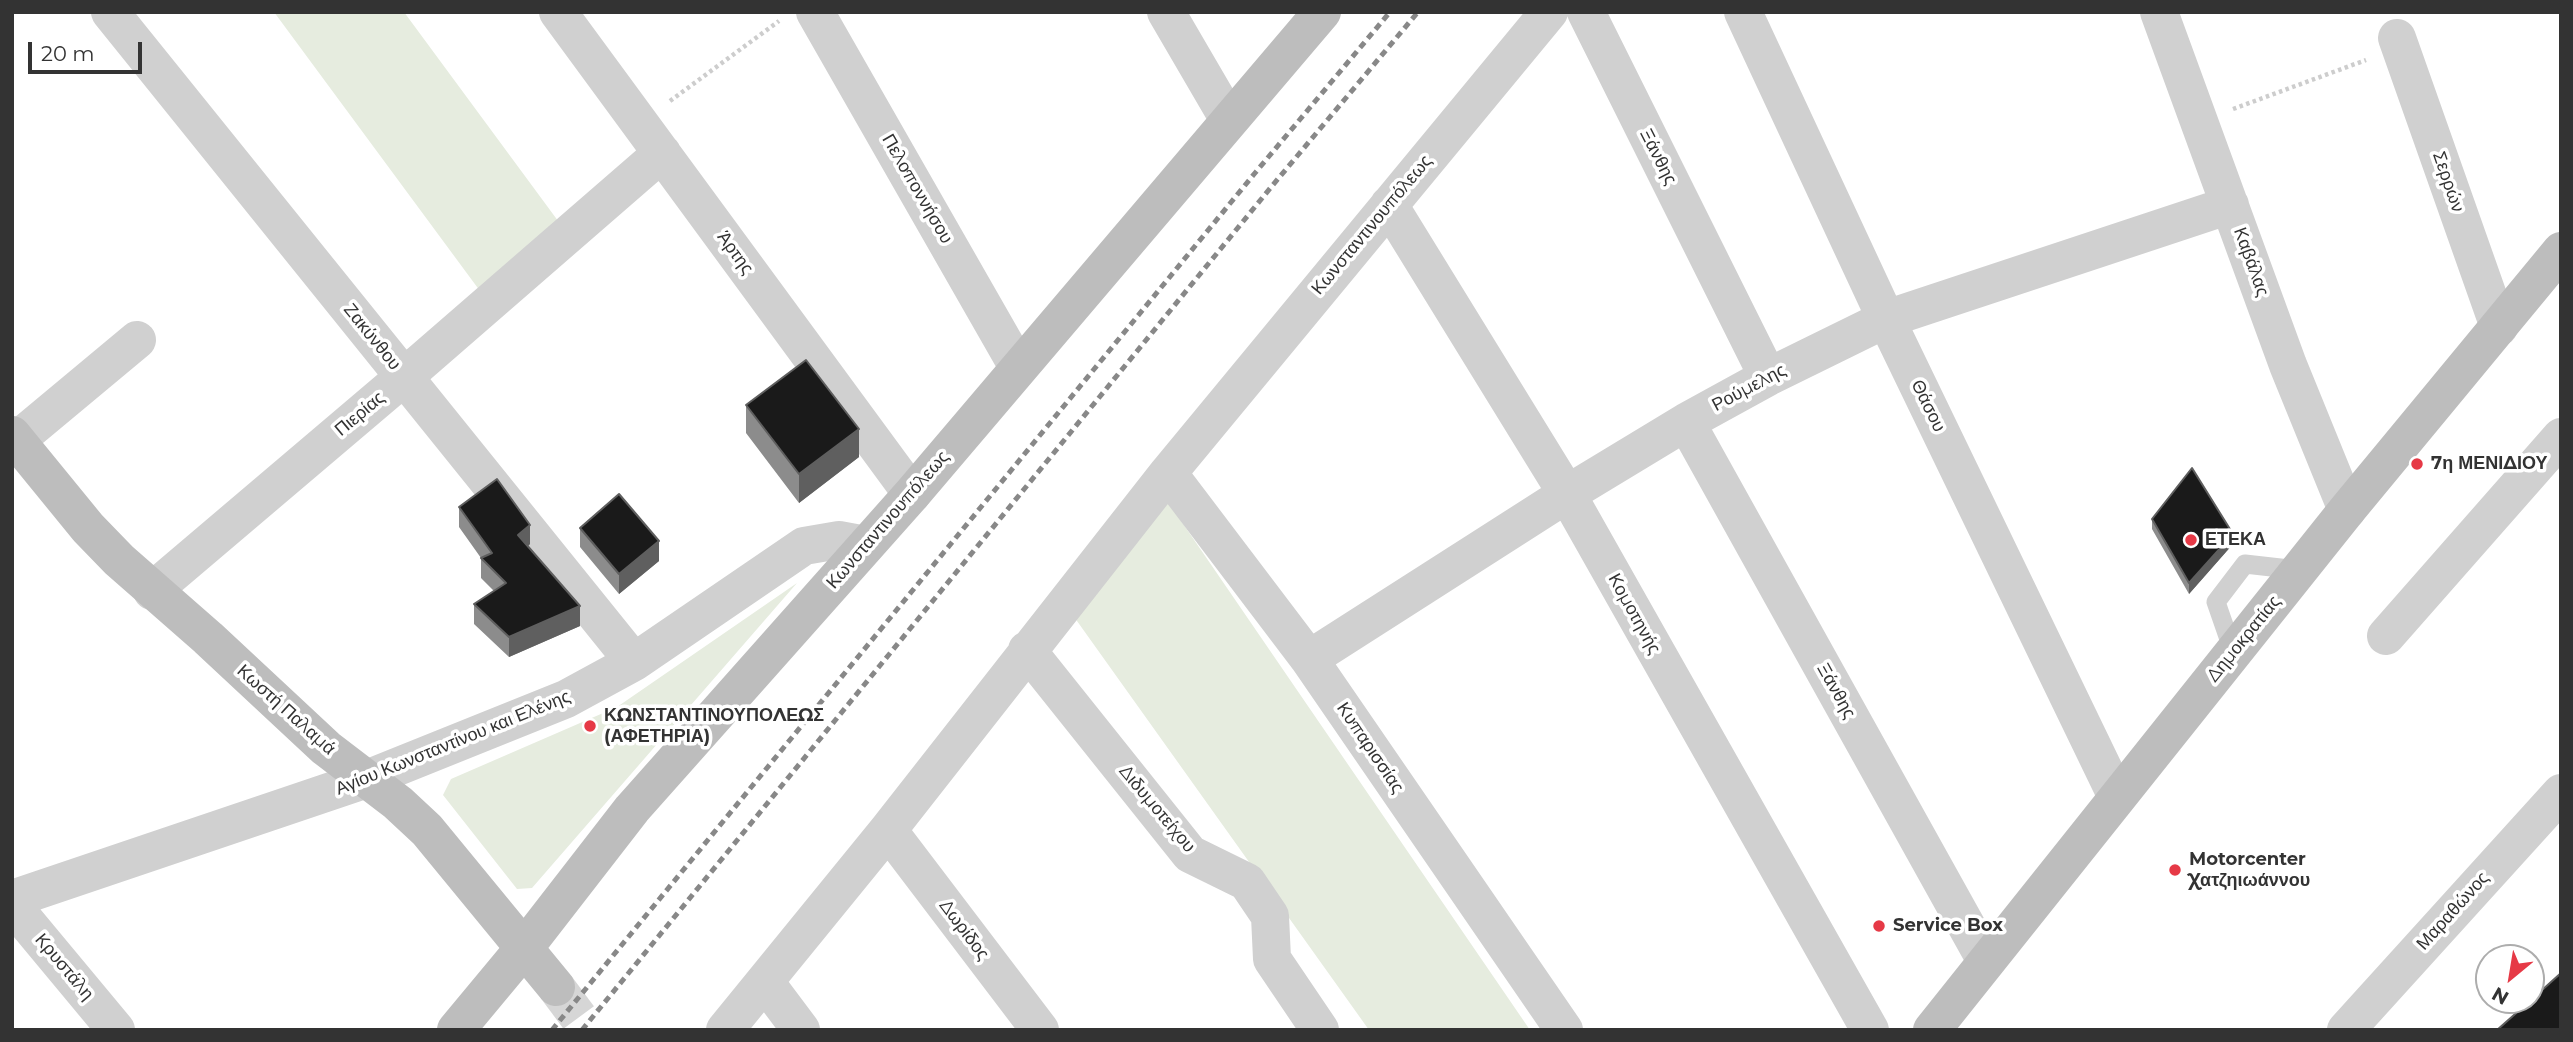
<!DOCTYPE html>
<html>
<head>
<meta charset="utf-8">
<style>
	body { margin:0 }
	#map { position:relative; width:2573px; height:1042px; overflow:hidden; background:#fff; font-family:Montserrat,sans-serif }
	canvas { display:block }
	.frame { position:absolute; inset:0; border:14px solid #333; pointer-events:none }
	.north { position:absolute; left:2475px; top:944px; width:70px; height:70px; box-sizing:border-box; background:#fff; border:2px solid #adadad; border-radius:50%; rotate:210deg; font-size:19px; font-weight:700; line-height:28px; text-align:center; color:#333 }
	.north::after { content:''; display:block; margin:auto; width:24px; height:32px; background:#e63946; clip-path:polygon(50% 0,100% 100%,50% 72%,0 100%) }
	.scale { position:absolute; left:28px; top:42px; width:114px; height:32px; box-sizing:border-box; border:4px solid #333; border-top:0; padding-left:9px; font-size:21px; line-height:24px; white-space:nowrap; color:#333; -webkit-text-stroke:5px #fff; paint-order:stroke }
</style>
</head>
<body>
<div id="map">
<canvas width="2573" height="1042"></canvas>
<div class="frame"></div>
<div class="north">N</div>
<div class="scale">20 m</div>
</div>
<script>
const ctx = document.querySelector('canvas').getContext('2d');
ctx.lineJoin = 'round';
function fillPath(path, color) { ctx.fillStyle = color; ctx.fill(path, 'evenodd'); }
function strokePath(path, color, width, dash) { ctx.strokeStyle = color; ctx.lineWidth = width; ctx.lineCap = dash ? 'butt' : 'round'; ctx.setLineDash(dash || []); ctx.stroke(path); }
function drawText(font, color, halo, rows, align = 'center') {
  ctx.font = font + ' Montserrat,sans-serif'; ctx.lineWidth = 7; ctx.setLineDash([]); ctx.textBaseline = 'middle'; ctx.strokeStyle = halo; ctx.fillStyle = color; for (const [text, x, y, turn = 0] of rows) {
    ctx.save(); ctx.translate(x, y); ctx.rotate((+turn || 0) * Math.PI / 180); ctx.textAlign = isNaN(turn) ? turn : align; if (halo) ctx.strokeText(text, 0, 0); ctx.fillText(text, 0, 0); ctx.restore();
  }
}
fillPath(new Path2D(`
	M274 12H404L564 229 480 291Z
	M1164 496 1530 1030H1369L1072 614Z
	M797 583 532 888 517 889 443 795 451 779 617 707Z`), '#e6ecdf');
strokePath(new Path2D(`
	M556 987 588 1030`), '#d6d6d6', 38, [38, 19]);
strokePath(new Path2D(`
	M670 101 779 21
	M2233 109 2366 60`), '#cdcdcd', 4.5, [3.5, 3.5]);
strokePath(new Path2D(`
	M2233 651 2216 602 2245 564 2298 570`), '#d0d0d0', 19);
strokePath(new Path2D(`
	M110 12 634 662
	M558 12 912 494
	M815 12 1018 367
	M1166 12 1229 120
	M1586 12 1768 377
	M1743 12 1886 319 2117 797
	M2159 12 2288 365 2347 510
	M2397 38 2499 327
	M1389 205 1567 494 1870 1030
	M1686 422 1986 961
	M17 440 137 340
	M1168 473 1309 659 1564 1030
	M152 591 404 377 662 153
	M2386 636 2561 437
	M1027 650 1190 854 1247 882 1270 916 1272 959 1320 1030
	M1309 659 1567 494 1686 422 1768 377 1886 319 2230 205
	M888 830 1040 1030
	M12 899 367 779 566 699 634 662 804 546 839 540 866 545
	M12 905 116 1030
	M765 982 801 1030
	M725 1030 888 830 1168 473 1549 12
	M2346 1030 2561 793`), '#d0d0d0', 38);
strokePath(new Path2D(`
	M12 435 88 528 119 560 208 638 326 748 398 803 427 830 556 987
	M456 1030 525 947 632 809 912 494 1322 12
	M1932 1030 2347 510 2561 251`), '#bdbdbd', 38);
strokePath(new Path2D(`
	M552 1030 1255 173 1390 12
	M582 1030 1272 186 1418 12`), '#888', 5, [7, 5]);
fillPath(new Path2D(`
	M746 405 859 457 799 503 746 433Z
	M459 507 530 544 528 546 580 626 509 657 474 624V604L494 591 481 578V558L459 527Z
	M2152 519 2233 544 2189 594 2152 529Z
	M580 528 659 561 619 594 580 547Z`), '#8c8c8c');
fillPath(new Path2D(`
	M859 429V457L799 503V474Z
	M530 525V544L518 555V535Z
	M2233 534V544L2189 594V583Z
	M659 541V561L619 594V574Z
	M580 606V626L509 657V637Z`), '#5f5f5f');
const building = new Path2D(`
	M806 360 859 429 799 474 746 405Z
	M2192 468 2233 534 2189 583 2152 519Z
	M497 479 530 525 518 535 580 606 509 637 474 604 506 583 481 558 492 553 459 507Z
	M619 494 659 541 619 574 580 528Z
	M2561 973V1030H2497L2531 1000Z`);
fillPath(building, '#1a1a1a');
strokePath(building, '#5f5f5f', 2);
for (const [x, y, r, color] of [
	[2417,464,7,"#e63946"],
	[2191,540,7,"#e63946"],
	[590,726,7,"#e63946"],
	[2175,870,7,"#e63946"],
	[1879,926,7,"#e63946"]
]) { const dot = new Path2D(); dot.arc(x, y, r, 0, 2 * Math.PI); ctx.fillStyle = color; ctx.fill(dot); strokePath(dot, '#fff', 2.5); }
drawText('18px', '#333', '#fff', [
	["Ξάνθης",1658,157,63],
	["Σερρών",2448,182,71],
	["Πελοποννήσου",917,189,60],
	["Κωνσταντινουπόλεως",1372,225,-50],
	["Άρτης",735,253,54],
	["Καβάλας",2251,262,70],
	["Ζακύνθου",372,337,51],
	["Ρούμελης",1749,388,-28],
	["Θάσου",1928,406,64],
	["Πιερίας",360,414,-40],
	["Κωνσταντινουπόλεως",888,520,-49],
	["Κομοτηνής",1634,614,61],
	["Δημοκρατίας",2244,639,-51],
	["Ξάνθης",1836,691,61],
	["Κωστή Παλαμά",286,710,42],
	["Αγίου Κωνσταντίνου και Ελένης",453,743,-22],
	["Κυπαρισσίας",1370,748,56],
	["Διδυμοτείχου",1157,809,50],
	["Μαραθώνος",2453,911,-48],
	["Δωρίδος",964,930,53],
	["Κρυστάλη",64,967,50]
]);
drawText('bold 18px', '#333', '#fff', [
	["7η ΜΕΝΙΔΙΟΥ",2431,464],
	["ΕΤΕΚΑ",2205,540],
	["ΚΩΝΣΤΑΝΤΙΝΟΥΠΟΛΕΩΣ",604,716],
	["(ΑΦΕΤΗΡΙΑ)",604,737],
	["Motorcenter",2189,860],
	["Χατζηιωάννου",2189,881],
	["Service Box",1893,926]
], 'left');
</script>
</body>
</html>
